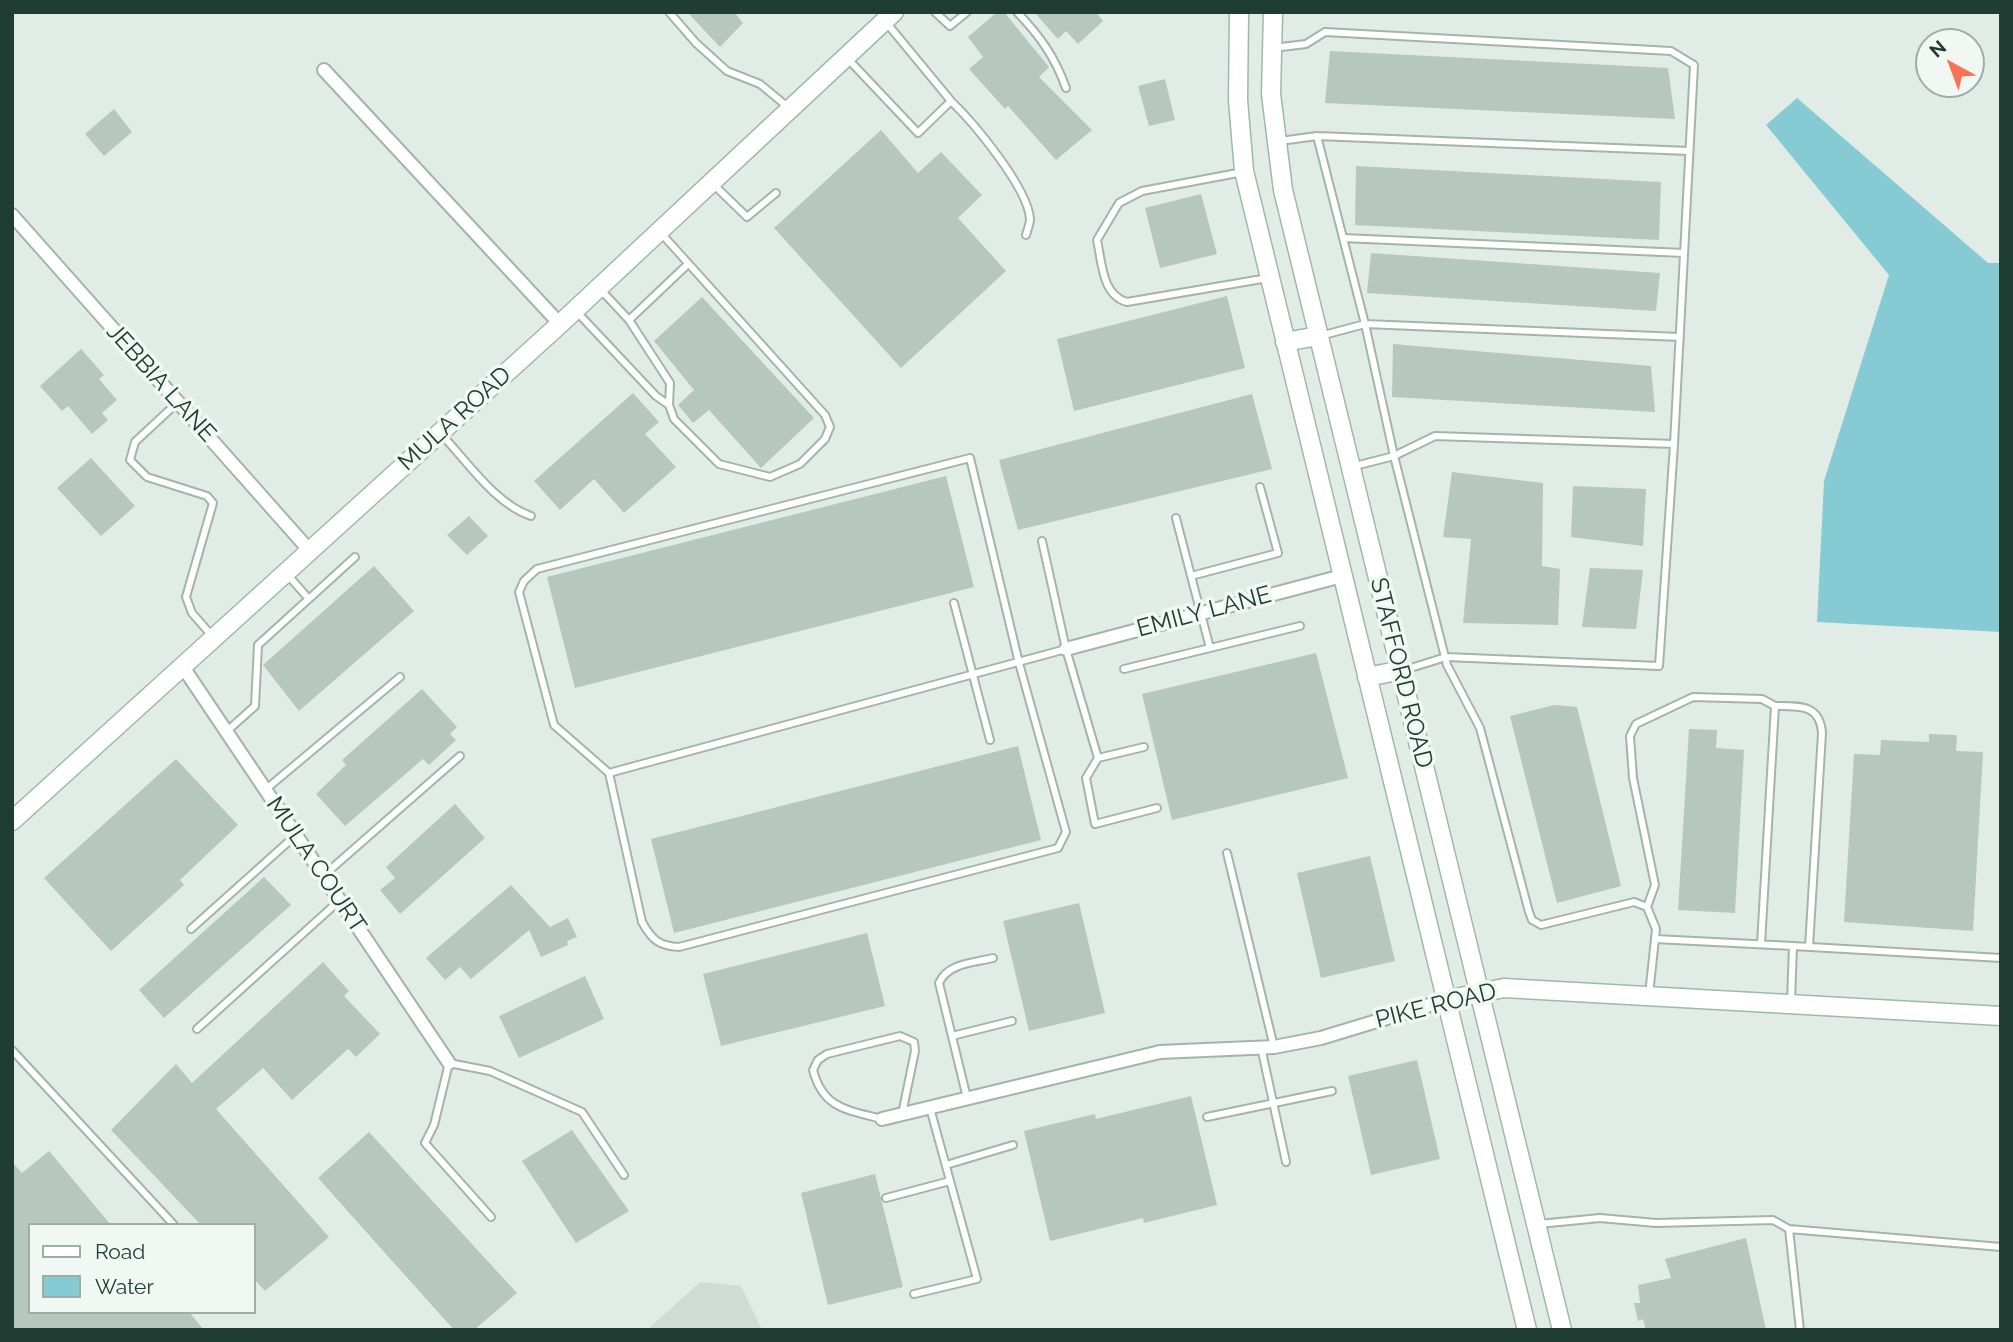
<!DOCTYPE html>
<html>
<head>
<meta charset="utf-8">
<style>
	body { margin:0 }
	#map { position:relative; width:2013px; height:1342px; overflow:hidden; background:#e1ece6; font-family:Raleway,sans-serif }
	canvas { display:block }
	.frame { position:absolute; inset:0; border:14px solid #203d34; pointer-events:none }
	.legend { position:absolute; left:28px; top:1223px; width:228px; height:91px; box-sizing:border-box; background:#f1f8f4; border:2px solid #9dada7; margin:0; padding:9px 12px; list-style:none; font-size:21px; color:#203d34 }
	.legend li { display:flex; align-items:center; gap:14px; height:35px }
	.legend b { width:35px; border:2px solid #9dada7 }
	.north { position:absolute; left:1915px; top:28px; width:70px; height:70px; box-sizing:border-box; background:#f1f8f4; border:2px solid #9dada7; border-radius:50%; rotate:319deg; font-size:19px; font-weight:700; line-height:28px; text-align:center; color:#203d34 }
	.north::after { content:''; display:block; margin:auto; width:24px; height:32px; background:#f77354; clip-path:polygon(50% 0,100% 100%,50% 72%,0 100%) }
</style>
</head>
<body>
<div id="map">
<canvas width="2013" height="1342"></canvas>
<div class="frame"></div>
<ul class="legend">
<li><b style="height:9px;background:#fff"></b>Road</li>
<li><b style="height:19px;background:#86cbd3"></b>Water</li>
</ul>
<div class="north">N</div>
</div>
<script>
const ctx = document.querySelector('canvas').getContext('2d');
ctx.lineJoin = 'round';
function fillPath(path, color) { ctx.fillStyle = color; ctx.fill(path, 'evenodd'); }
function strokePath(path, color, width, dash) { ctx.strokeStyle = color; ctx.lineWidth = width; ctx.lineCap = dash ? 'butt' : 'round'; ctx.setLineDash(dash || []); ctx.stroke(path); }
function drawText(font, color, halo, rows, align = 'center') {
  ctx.font = font + ' Raleway,sans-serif'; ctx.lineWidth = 7; ctx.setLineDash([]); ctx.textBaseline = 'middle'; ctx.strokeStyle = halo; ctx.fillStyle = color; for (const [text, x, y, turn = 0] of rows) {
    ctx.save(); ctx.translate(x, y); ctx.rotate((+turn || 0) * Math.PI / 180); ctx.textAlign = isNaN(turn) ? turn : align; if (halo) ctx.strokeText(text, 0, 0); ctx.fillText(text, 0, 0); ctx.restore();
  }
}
fillPath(new Path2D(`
	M700 1282 741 1286 762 1330H647Z`), '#cfdcd5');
fillPath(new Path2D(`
	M1797 98 1988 263H2001V632L1817 622 1824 481 1889 275 1766 125Z`), '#86cbd3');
fillPath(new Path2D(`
	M687 12H734L743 23 720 47Z
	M997 12H1004L1049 67 1039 77 1092 130 1056 160 1008 106 1005 109 969 69 983 57 968 37Z
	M1034 12H1096L1103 21 1078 44 1066 31 1058 39Z
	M1330 51 1668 68 1675 119 1325 103Z
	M1165 79 1175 120 1149 126 1138 86Z
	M114 109 132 132 104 156 85 134Z
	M881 130 918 173 941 152 982 195 958 218 1006 271 901 368 774 228Z
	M1356 166 1661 182 1659 240 1355 225Z
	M1201 194 1217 254 1160 268 1145 208Z
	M1371 253 1660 273 1656 311 1367 293Z
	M1227 296 1245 368 1074 411 1057 339Z
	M702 297 814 418 761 468 709 410 693 423 678 405 694 390 654 341Z
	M1393 344 1651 366 1655 412 1392 397Z
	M81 349 104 375 99 379 117 400 102 413 108 420 92 434 68 406 62 411 40 386Z
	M633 393 659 422 645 434 676 467 624 513 594 479 560 510 534 481Z
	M1252 394 1272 469 1018 530 999 460Z
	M91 458 135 506 101 536 57 488Z
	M1452 472 1543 483 1542 566 1560 569 1558 625 1463 623 1471 539 1443 537Z
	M946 476 974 587 575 688 547 577Z
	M1573 486 1646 489 1643 546 1571 537Z
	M469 516 488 536 467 555 447 535Z
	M374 566 414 611 299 711 263 665Z
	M1590 568 1643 570 1636 629 1582 627Z
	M1316 653 1348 778 1172 820 1142 694Z
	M422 689 457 727 450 734 456 740 429 765 423 759 345 826 316 794 346 765 342 760Z
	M1554 705 1577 707 1621 886 1557 903 1510 716Z
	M1689 729 1717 730 1716 748 1744 750 1735 913 1678 910Z
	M1929 734 1957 735 1956 751 1983 752 1973 931 1844 922 1854 754 1880 755 1881 740 1929 742Z
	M1018 746 1041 840 674 933 651 839Z
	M176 759 238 825 180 880 184 885 111 951 44 878Z
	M455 804 485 838 400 914 380 890 395 878 386 867Z
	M1370 856 1395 961 1321 978 1297 873Z
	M264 877 291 905 164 1018 139 990Z
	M511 885 550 927 568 918 577 937 567 941 568 945 541 957 529 930 471 979 460 967 445 980 426 958Z
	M1079 903 1105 1013 1029 1031 1003 921Z
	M867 933 885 1006 721 1046 703 974Z
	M323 962 349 991 344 996 380 1034 356 1057 348 1049 292 1100 263 1068 216 1109 329 1237 265 1291 254 1279V1225H201L111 1130 176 1064 192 1083Z
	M585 976 604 1019 519 1058 499 1016Z
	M1417 1060 1440 1159 1371 1175 1348 1076Z
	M1191 1096 1217 1205 1144 1223 1143 1218 1050 1241 1024 1131 1095 1114 1096 1119Z
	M572 1130 629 1211 576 1243 522 1161Z
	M369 1132 517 1293 474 1330H454L318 1178Z
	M49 1151 111 1225H30V1312H189L204 1330H12V1162L22 1173Z
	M875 1174 903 1287 828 1305 801 1193Z
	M1746 1238 1766 1330H1646L1643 1319 1638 1321 1634 1303H1640L1638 1285 1671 1278 1665 1259Z`), '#b6c7bf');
const lane = new Path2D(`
	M669 12 696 43 727 71 760 84 789 108
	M935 12 950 26 967 12
	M1017 12C1040 36 1055 57 1066 88
	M1273 48 1306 44 1325 32 1671 51 1694 65 1674 444 1435 436 1394 456 1351 467
	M847 58 918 133 951 101 885 21
	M951 101C974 123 1028 188 1030 219 1030 224 1027 231 1026 235
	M1317 136 1689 151
	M1280 141 1317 136 1365 324 1680 337
	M1243 172 1142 191 1119 203 1097 240C1102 263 1102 295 1127 302L1268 278
	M713 184 747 217 776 193
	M1343 238 1684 253
	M600 289 629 320 670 383 669 405 674 419 719 464 770 477 800 464 825 439 830 427 825 415 660 232
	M576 311 656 396 669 405
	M629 320 688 264
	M1320 336 1365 324 1394 456 1447 665 1480 728 1529 912 1532 920 1541 925 1634 902 1647 907 1656 929 1649 995
	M178 402 135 442 130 460 147 477 207 496 213 503 186 597 192 613 213 637
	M441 434C467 461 495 504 531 516
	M970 458 1019 663 1066 832 1058 848 679 947C659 946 652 940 642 922L609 773 554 725 519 592 524 581 537 569Z
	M1176 518 1191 576
	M1042 541 1066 649 1098 758 1086 778 1095 824 1157 808
	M286 573 308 598
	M954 603 990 740
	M1210 648 1300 626
	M1124 669 1210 648 1191 576 1278 553 1260 487
	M1404 670 1446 657 1659 666 1674 444
	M226 732 255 706 258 645 355 557
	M1098 758 1144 747
	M609 773 1066 649
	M265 790 400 677
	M1227 853 1274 1047
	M323 876 460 756
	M1647 907 1655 885 1633 778 1630 736 1636 724 1693 697 1762 699 1775 706
	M191 929 296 835
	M1655 939 1793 946 1791 1001
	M1761 944 1775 706C1799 706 1820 704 1822 733L1809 947
	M1793 946 2001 958
	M197 1029 340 900
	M952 1036 1012 1021
	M1261 1047 1286 1162
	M12 1050 174 1225
	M967 1098 939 983C948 963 973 963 993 958
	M1207 1117 1332 1091
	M882 1119C848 1110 823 1109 813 1070L818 1060 827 1054 900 1036 914 1042 915 1051 902 1114
	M946 1165 1013 1145
	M886 1198 950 1181
	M491 1217 425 1143 434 1125 449 1063 490 1071 582 1112 624 1175
	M1539 1224 1600 1218 1656 1223 1773 1220 1789 1229 1800 1330
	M1789 1229 2001 1247
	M914 1294 977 1279 930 1108`);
const street = new Path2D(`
	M324 70 560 324
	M12 215 310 551
	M1066 649 1342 576
	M183 667 449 1063
	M882 1119 1160 1052 1274 1047 1321 1038 1446 1000`);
const secondary = new Path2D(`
	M1239 12 1238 100 1244 171 1527 1330
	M1273 12 1271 94 1283 190 1562 1330
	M1285 342 1318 336
	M1367 677 1402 670
	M12 821 560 324 894 12
	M1446 1000 1504 988 2001 1016`);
strokePath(lane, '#a3b4ad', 10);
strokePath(street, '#a3b4ad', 16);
strokePath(secondary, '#9eb8ae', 21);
strokePath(lane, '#fff', 6);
strokePath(street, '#fff', 12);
strokePath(secondary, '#fff', 18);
drawText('24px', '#203d34', '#f1f8f4', [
	["JEBBIA LANE",161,383,48],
	["MULA ROAD",455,419,-42],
	["EMILY LANE",1204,612,-15],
	["STAFFORD ROAD",1401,673,76],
	["MULA COURT",316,865,56],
	["PIKE ROAD",1436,1006,-14]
]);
</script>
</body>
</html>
